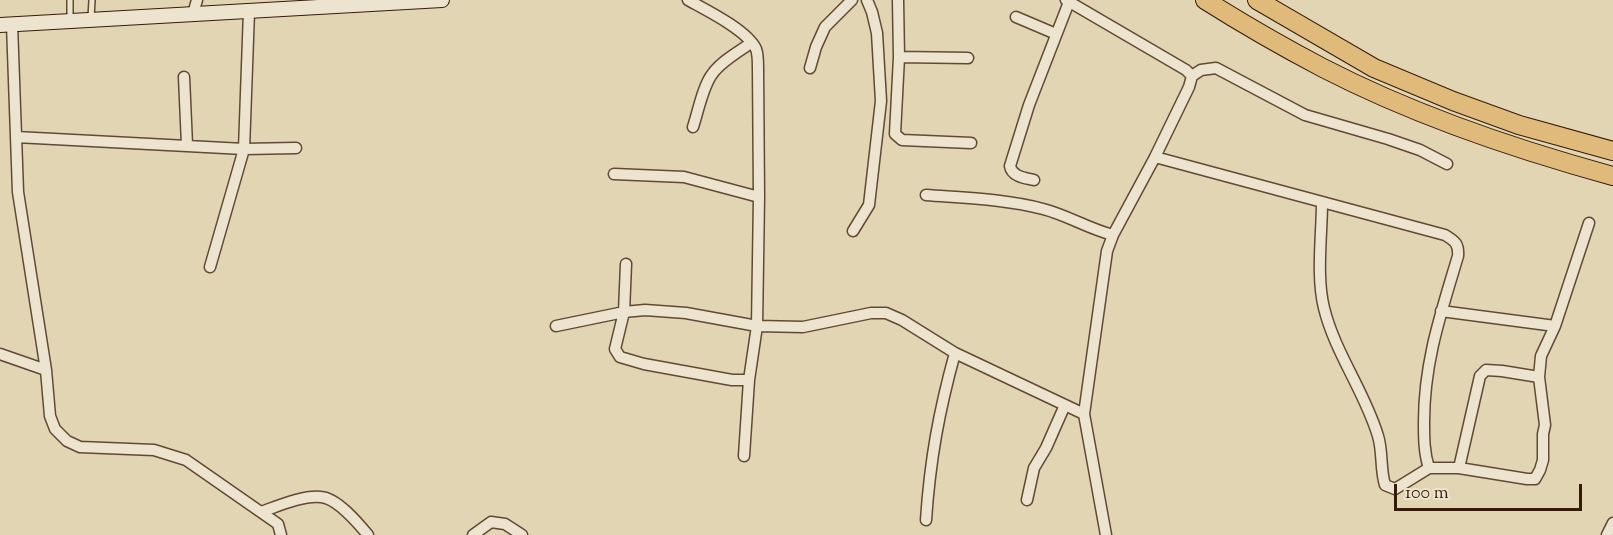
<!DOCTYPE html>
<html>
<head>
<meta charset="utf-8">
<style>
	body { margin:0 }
	#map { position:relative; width:1613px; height:535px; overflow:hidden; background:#e1d5b4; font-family:"Sorts Mill Goudy",serif }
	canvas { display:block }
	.scale { position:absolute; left:1394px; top:484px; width:188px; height:27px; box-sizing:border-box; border:3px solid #361b08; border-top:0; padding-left:8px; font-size:18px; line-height:21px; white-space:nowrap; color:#361b08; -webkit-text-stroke:4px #ece4ce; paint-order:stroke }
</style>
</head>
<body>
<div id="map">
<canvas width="1613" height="535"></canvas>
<div class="scale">100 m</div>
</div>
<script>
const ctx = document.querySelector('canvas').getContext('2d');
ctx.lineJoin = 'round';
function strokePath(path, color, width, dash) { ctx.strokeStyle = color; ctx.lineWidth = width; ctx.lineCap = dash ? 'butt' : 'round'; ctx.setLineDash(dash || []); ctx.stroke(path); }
const lane = new Path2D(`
	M70 0V19
	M91 18 92 0`);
const street = new Path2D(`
	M688 0C706 10 747 30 756 49 758 54 758 62 758 68L759 197 757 326 749 380 744 456
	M898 0 899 57 895 134 902 140 971 143
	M1066 0 1186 70 1192 76 1189 87 1155 157 1113 235 1107 251 1084 414 1106 535
	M193 14 197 0
	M1016 17 1056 34
	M12 24 18 192 46 370 50 416 55 429 67 441 80 447 154 450 186 460 278 524 281 535
	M899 57 968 58
	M810 68 816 47 825 27 852 0
	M1192 76 1201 70 1216 68 1305 115 1388 139 1420 150 1447 164
	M184 77 187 145
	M693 127C698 112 703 85 713 73 722 61 738 52 751 43
	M16 137 244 149 249 11
	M1155 157 1445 235C1455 241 1459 244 1458 256 1441 313 1424 362 1424 422 1424 438 1424 453 1429 468
	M614 174 684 177 759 197
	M1034 180C1026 178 1012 177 1010 166L1029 105 1069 2
	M926 195C965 198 1005 199 1043 209 1067 215 1089 229 1113 235
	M1322 202C1322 234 1316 276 1324 308 1335 353 1365 392 1378 436 1383 452 1380 469 1385 485L1395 489 1429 468H1459L1527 479H1535L1540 470 1543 460V434L1545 425 1539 377 1541 356 1555 326 1589 223
	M853 231 869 205 881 101 877 33 872 12 867 0
	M210 267 244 149 296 148
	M1441 311 1555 326
	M556 326 624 312 626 264
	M0 354 46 370
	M749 380H732L644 364 620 357 615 349 624 312 645 310 686 313 757 326 803 327 871 313H886L902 320 955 353 1084 414
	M1459 468 1480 376 1486 370 1502 371 1539 377
	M1027 500 1034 468 1046 448 1065 405
	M261 512C278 506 303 495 321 497 337 498 358 523 368 535
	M926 520C930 460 939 411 955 353
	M473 535 491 522 505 524 522 535
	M1607 535 1613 523`);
const secondary = new Path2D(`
	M0 25 442 0`);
const highway = new Path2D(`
	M1205 0C1243 24 1283 47 1323 68 1414 115 1514 149 1613 176
	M1257 0 1374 68 1453 101 1519 125 1613 151`);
strokePath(lane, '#614a33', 8);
strokePath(street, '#614a33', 13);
strokePath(secondary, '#361b08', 16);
strokePath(highway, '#361b08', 20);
strokePath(lane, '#ece4ce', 5);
strokePath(street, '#ece4ce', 10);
strokePath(secondary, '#ece4ce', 14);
strokePath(highway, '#e0ba7a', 18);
</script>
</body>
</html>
